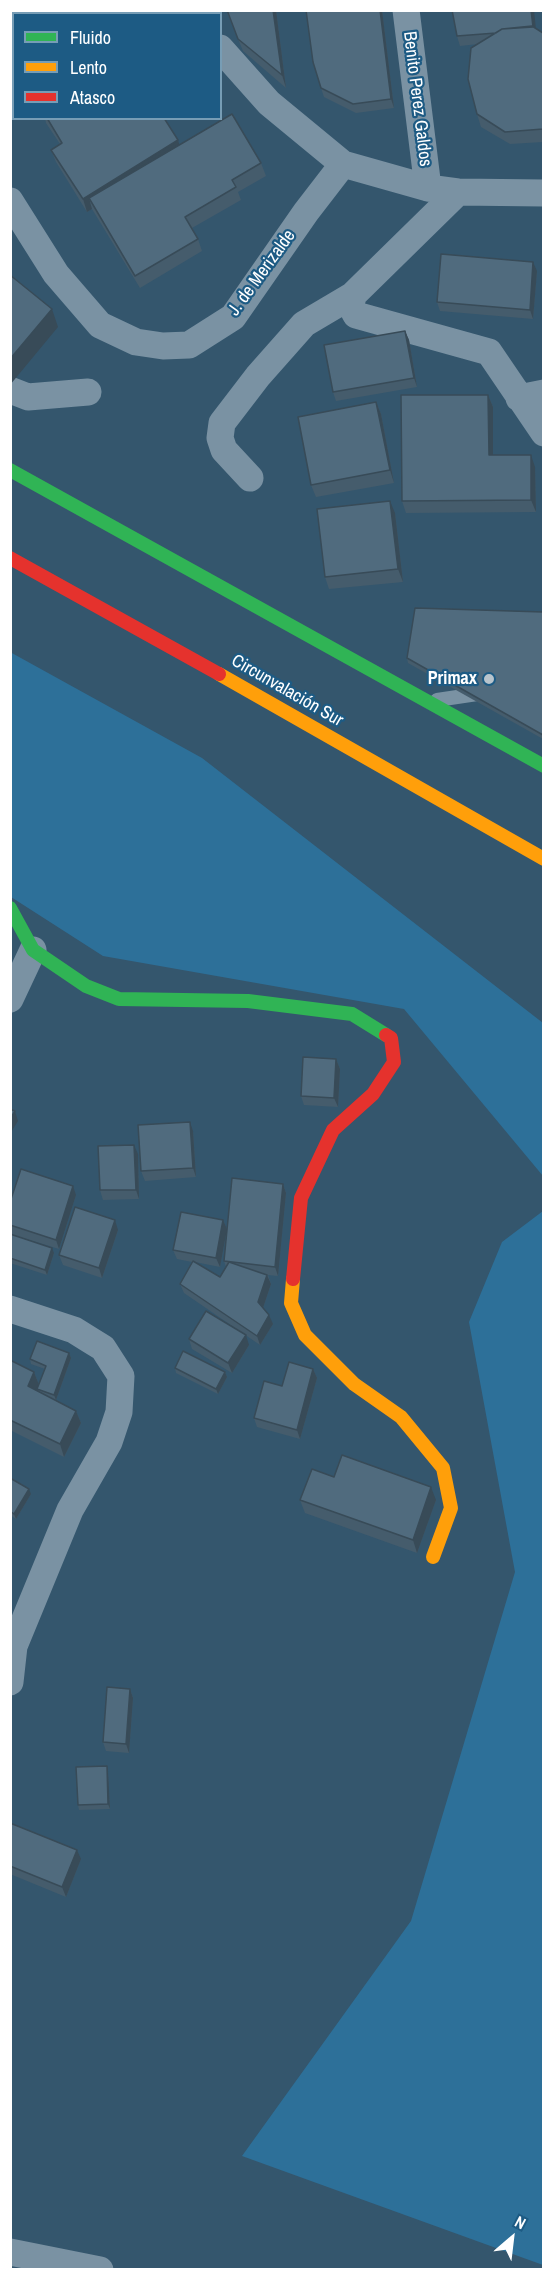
<!DOCTYPE html>
<html>
<head>
<meta charset="utf-8">
<style>
	body { margin:0 }
	#map { position:relative; width:554px; height:2280px; overflow:hidden; background:#34566d; font-family:"Archivo Narrow",sans-serif }
	canvas { display:block }
	.frame { position:absolute; inset:0; border:12px solid #fff; pointer-events:none }
	.legend { position:absolute; left:12px; top:12px; width:210px; height:108px; box-sizing:border-box; background:#1d5b84; border:2px solid #779db5; margin:0; padding:8px 10px; list-style:none; font-size:18px; color:#fff }
	.legend li { display:flex; align-items:center; gap:12px; height:30px }
	.legend b { width:30px; border:2px solid #779db5 }
	.north { position:absolute; left:482px; top:2208px; width:60px; height:60px; -webkit-text-stroke:4px #1d5b84; paint-order:stroke; rotate:28deg; font-size:16px; font-weight:700; line-height:24px; text-align:center; color:#fff }
	.north::after { content:''; display:block; margin:auto; width:21px; height:27px; background:#fff; clip-path:polygon(50% 0,100% 100%,50% 72%,0 100%) }
</style>
</head>
<body>
<div id="map">
<canvas width="554" height="2280"></canvas>
<div class="frame"></div>
<ul class="legend">
<li><b style="height:8px;background:#30b455"></b>Fluido</li>
<li><b style="height:8px;background:#ff9f0a"></b>Lento</li>
<li><b style="height:8px;background:#e5322d"></b>Atasco</li>
</ul>
<div class="north">N</div>
</div>
<script>
const ctx = document.querySelector('canvas').getContext('2d');
ctx.lineJoin = 'round';
function fillPath(path, color) { ctx.fillStyle = color; ctx.fill(path, 'evenodd'); }
function strokePath(path, color, width, dash) { ctx.strokeStyle = color; ctx.lineWidth = width; ctx.lineCap = dash ? 'butt' : 'round'; ctx.setLineDash(dash || []); ctx.stroke(path); }
function drawText(font, color, halo, rows, align = 'center') {
  ctx.font = font + ' "Archivo Narrow",sans-serif'; ctx.lineWidth = 4.5; ctx.setLineDash([]); ctx.textBaseline = 'middle'; ctx.strokeStyle = halo; ctx.fillStyle = color; for (const [text, x, y, turn = 0] of rows) {
    ctx.save(); ctx.translate(x, y); ctx.rotate((+turn || 0) * Math.PI / 180); ctx.textAlign = isNaN(turn) ? turn : align; if (halo) ctx.strokeText(text, 0, 0); ctx.fillText(text, 0, 0); ctx.restore();
  }
}
fillPath(new Path2D(`
	M10 652 202 758 543 1023V1176L404 1009 103 956 11 897Z
	M543 1211V2265L242 2156 411 1921 515 1572 469 1322 502 1242Z`), '#2d7099');
strokePath(new Path2D(`
	M437 700 484 693`), '#7a92a3', 14);
strokePath(new Path2D(`
	M191 10 193 14
	M406 10 428 188
	M220 48 269 103 343 164 428 188 458 192 544 193
	M458 192 353 295 351 306 356 315 489 352 544 433
	M10 201 56 274 100 325 136 342 163 346 189 345 233 317 306 212 343 164
	M10 390 28 397 88 392
	M519 398 544 393
	M250 478 224 450 220 438 222 423 258 376 304 324 353 295
	M10 999 33 950
	M10 1309 74 1330 90 1340 103 1348 121 1376 119 1412 109 1442 70 1510 14 1646 10 1682
	M10 2252 100 2270`), '#7a92a3', 27);
strokePath(new Path2D(`
	M10 470 544 766
	M10 908 33 950 86 986 119 999 248 1001 352 1014 386 1035`), '#30b455', 14);
strokePath(new Path2D(`
	M219 674 544 859
	M293 1279 291 1303 305 1335 354 1384 401 1417 443 1468 451 1508 433 1557`), '#ff9f0a', 14);
strokePath(new Path2D(`
	M10 558 219 674
	M293 1279 301 1198 333 1130 373 1094 394 1062 391 1038 386 1035`), '#e5322d', 14);
fillPath(new Path2D(`
	M10 10 14 14V105L10 97Z
	M226 10H276L286 88 243 51Z
	M306 10H382L394 108 356 113 324 97 321 88Z
	M535 28 543 35V142L510 144 481 127 477 114 478 44 460 46 457 36Z
	M45 118H164L178 140 179 145 261 163 266 176 238 192 241 200 192 228 198 239 202 251 140 288 92 209 87 212 56 162 51 150 60 144 46 123Z
	M537 271 533 319 440 311 437 302Z
	M405 331 409 340 417 387 336 401 333 392Z
	M488 395 493 407V455L535 467 536 512 406 513 402 501Z
	M376 402 381 414 394 483 316 497 311 485Z
	M395 513 403 582 329 589 325 577Z
	M543 612V739L408 663 407 658Z
	M336 1059 340 1069 338 1107 304 1105 301 1096Z
	M193 1131 196 1177 145 1181 141 1171Z
	M138 1154 139 1199 103 1200 100 1190Z
	M283 1184 286 1193 278 1276 268 1275 271 1284 263 1308 273 1324 260 1345 184 1293 180 1284 192 1262 177 1259 173 1250 223 1220 227 1229 220 1267 195 1262 220 1277 226 1267 224 1261Z
	M76 1195 59 1249 10 1234V1202Z
	M118 1230 102 1278 63 1265 59 1255Z
	M10 1234 54 1253 47 1275 10 1263Z
	M189 1339 249 1345 232 1373 192 1349Z
	M69 1353 71 1358 56 1400 76 1411 81 1423 64 1457 10 1430V1360L34 1372 39 1385 45 1369 31 1364 30 1359Z
	M175 1368 225 1372 227 1377 218 1394 176 1373Z
	M313 1369 317 1378 300 1439 257 1427 254 1418 282 1386Z
	M334 1477 436 1500 417 1553 305 1513 300 1500Z
	M10 1478 31 1494 16 1519 10 1515Z
	M130 1689 133 1698 129 1753 106 1751 103 1742Z
	M107 1766 108 1771 110 1809 79 1810 78 1805Z
	M10 1823 81 1859 66 1897 10 1874Z`), '#455c6c');
fillPath(new Path2D(`
	M273 10H276L286 88 282 75Z
	M380 10H382L394 108 391 99Z
	M531 10H534L537 39 533 30Z
	M178 140 182 153 89 198 92 209 87 212 83 199Z
	M533 262 537 271 533 319 530 310Z
	M52 309 58 327 10 385V359Z
	M405 331 409 340 417 387 414 378Z
	M488 395 493 407V468L489 455Z
	M376 402 381 414 394 483 390 470Z
	M531 455 535 467 536 512 531 500Z
	M390 501 395 513 403 582 398 569Z
	M336 1059 340 1069 338 1107 334 1098Z
	M15 1111 18 1121 10 1134V1119Z
	M190 1122 193 1131 196 1177 193 1168Z
	M134 1145 138 1154 139 1199 136 1190Z
	M283 1184 286 1193 278 1276 275 1267Z
	M73 1186 76 1195 59 1249 56 1240Z
	M115 1220 118 1230 102 1278 99 1268Z
	M223 1220 227 1229 220 1267 216 1258Z
	M52 1248 54 1253 47 1275 45 1270Z
	M267 1275 271 1284 262 1311 258 1302Z
	M269 1315 273 1324 260 1345 257 1336Z
	M246 1335 249 1345 232 1373 228 1363Z
	M69 1353 71 1358 56 1400 54 1395Z
	M313 1369 317 1378 300 1439 297 1430Z
	M34 1372 39 1385 32 1399 28 1386Z
	M225 1372 227 1377 218 1394 216 1389Z
	M76 1411 81 1423 64 1457 60 1444Z
	M431 1487 436 1500 417 1553 413 1540Z
	M29 1489 31 1494 16 1519 14 1514Z
	M130 1689 133 1698 129 1753 126 1744Z
	M107 1766 108 1771 110 1809 108 1804Z
	M77 1850 81 1859 66 1897 62 1887Z`), '#384b58');
const building = new Path2D(`
	M10 10H61L62 14H14V93L10 94Z
	M227 10H273L282 75 238 39Z
	M306 10H380L391 99 353 104 321 88 313 62Z
	M452 10H531L533 27 502 29 496 33 457 36Z
	M532 26 543 33V129L505 132 477 114 468 79 471 48 502 29Z
	M232 114 261 163 232 180 236 187 185 217 198 239 135 276 89 198Z
	M47 118H164L178 140 83 199 51 150 62 143Z
	M441 254 533 262 530 310 437 302Z
	M10 275 52 309 10 359Z
	M405 331 414 378 333 392 324 345Z
	M401 395H488L489 455H531V500L402 501Z
	M376 402 390 470 311 485 298 417Z
	M390 501 398 569 325 577 317 509Z
	M415 608 543 612V735L407 658Z
	M303 1057 336 1059 334 1098 301 1096Z
	M10 1109 15 1111 10 1119Z
	M190 1122 193 1168 141 1171 138 1125Z
	M134 1145 136 1190H100L98 1146Z
	M21 1169 73 1186 56 1240 10 1225V1202Z
	M232 1178 283 1184 275 1267 224 1261Z
	M75 1207 115 1220 99 1268 59 1255Z
	M181 1212 223 1220 216 1258 173 1250Z
	M10 1234 52 1248 45 1270 10 1258Z
	M193 1261 220 1277 229 1262 267 1275 258 1302 269 1315 257 1336 180 1284Z
	M206 1311 246 1335 228 1363 189 1339Z
	M37 1341 69 1353 54 1395 37 1389 46 1366 30 1359Z
	M183 1351 225 1372 216 1389 175 1368Z
	M10 1360 34 1372 28 1386 76 1411 60 1444 10 1420Z
	M289 1362 313 1369 297 1430 254 1418 264 1381 282 1386Z
	M342 1455 431 1487 413 1540 300 1500 312 1469 334 1477Z
	M10 1478 29 1489 14 1514 10 1511Z
	M107 1687 130 1689 126 1744 103 1742Z
	M107 1766 108 1804 78 1805 76 1767Z
	M10 1823 77 1850 62 1887 10 1866Z`);
fillPath(building, '#506b7e');
strokePath(building, '#384b58', 1.5);
for (const [x, y, r, color] of [
	[489,679,6,"#b8c4cc"]
]) { const dot = new Path2D(); dot.arc(x, y, r, 0, 2 * Math.PI); ctx.fillStyle = color; ctx.fill(dot); strokePath(dot, '#1d5b84', 2); }
drawText('18px', '#fff', '#1d5b84', [
	["Benito Perez Galdos",417,99,83],
	["J. de Merizalde",262,273,-54],
	["Circunvalación Sur",287,691,30]
]);
drawText('bold 18px', '#fff', '#1d5b84', [
	["Primax",477,679]
], 'right');
</script>
</body>
</html>
